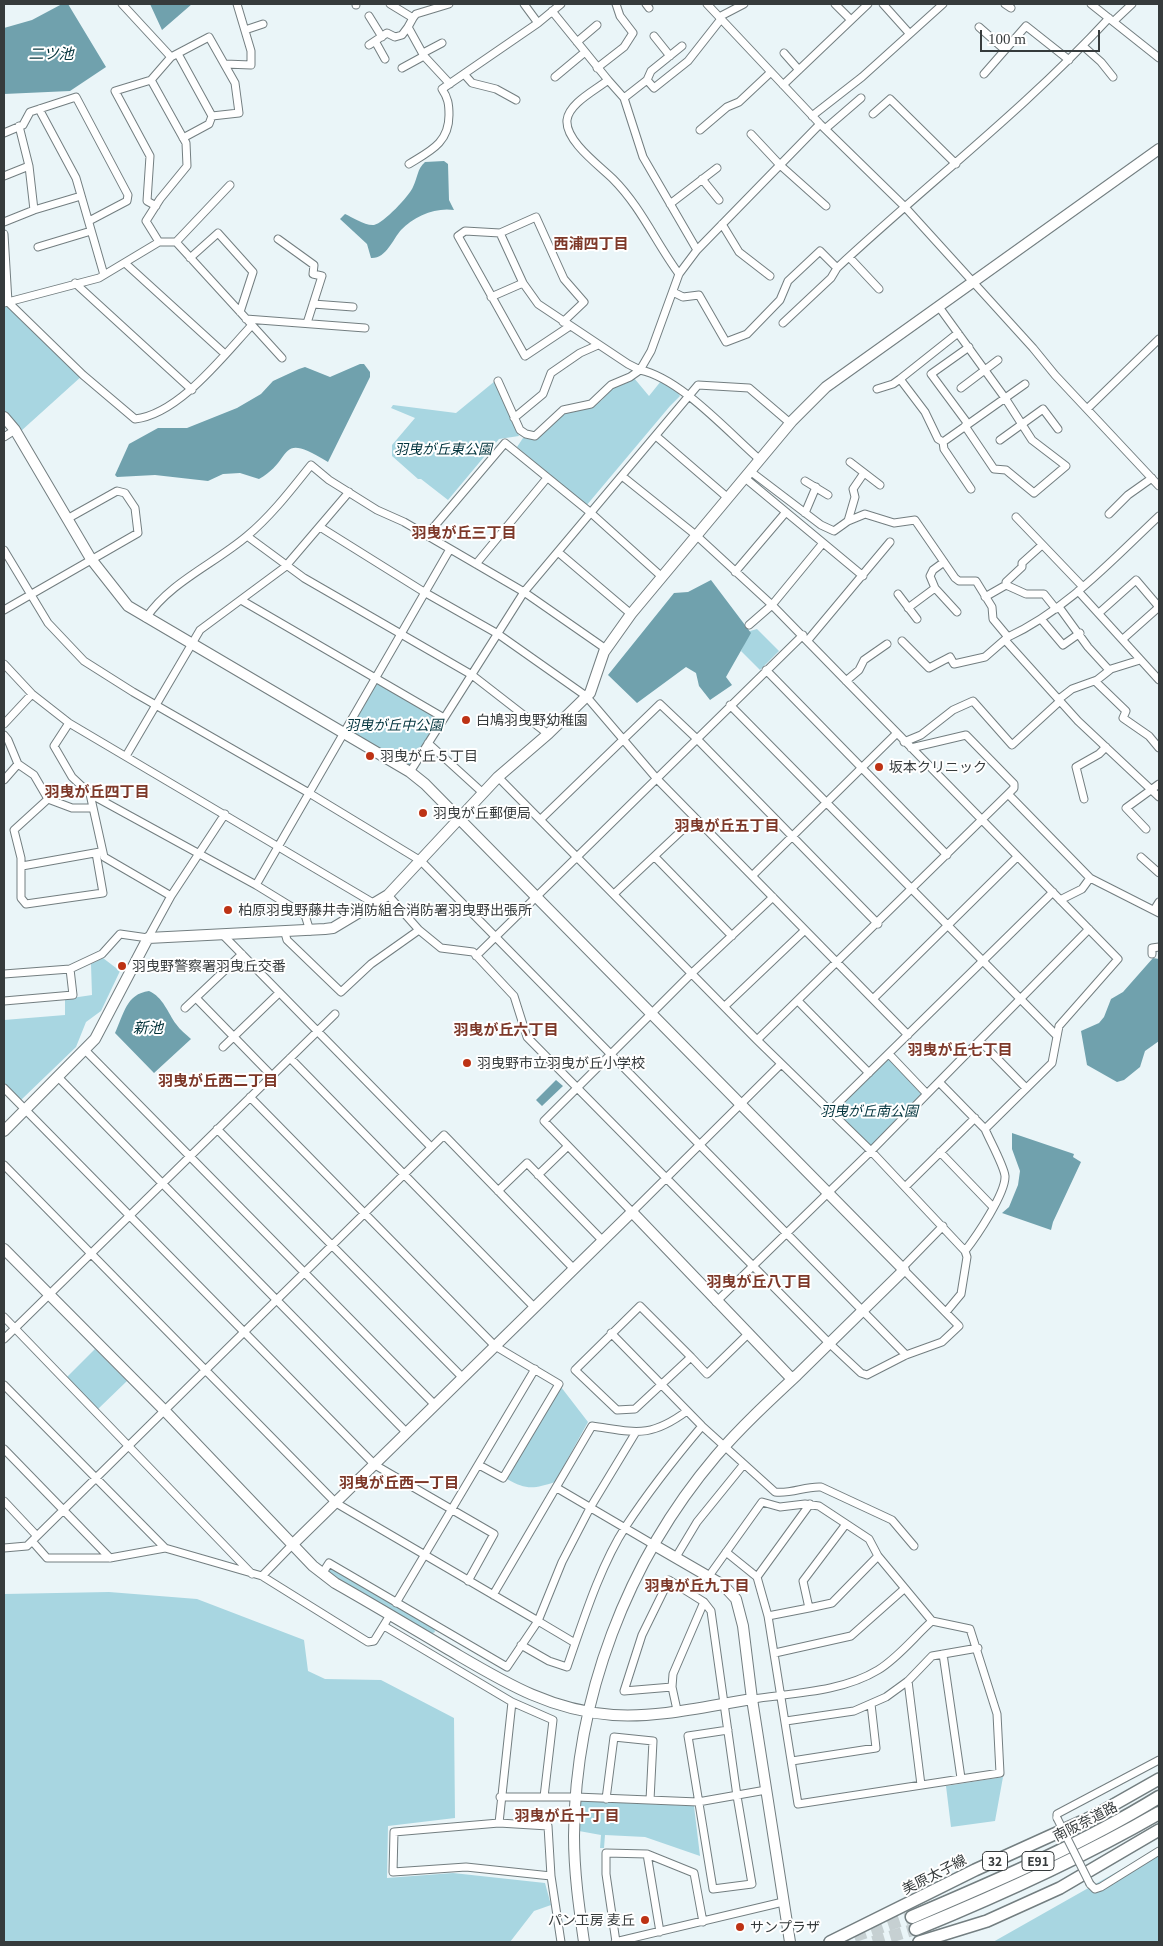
<!DOCTYPE html>
<html>
<head>
<meta charset="utf-8">
<style>
	body { margin:0 }
	#map { position:relative; width:1163px; height:1946px; overflow:hidden; background:#eaf5f8; font-family:Georgia,serif }
	canvas { display:block }
	.frame { position:absolute; inset:0; border:5px solid #363b3c; pointer-events:none }
	.scale { position:absolute; left:980px; top:30px; width:120px; height:22px; box-sizing:border-box; border:2px solid #363b3c; border-top:0; padding-left:6px; font-size:15px; line-height:18px; white-space:nowrap; color:#363b3c; -webkit-text-stroke:4px #fff; paint-order:stroke }
</style>
</head>
<body>
<div id="map">
<canvas width="1163" height="1946"></canvas>
<div class="frame"></div>
<div class="scale">100 m</div>
</div>
<script>
const ctx = document.querySelector('canvas').getContext('2d');
ctx.lineJoin = 'round';
function fillPath(path, color) { ctx.fillStyle = color; ctx.fill(path, 'evenodd'); }
function strokePath(path, color, width, dash) { ctx.strokeStyle = color; ctx.lineWidth = width; ctx.lineCap = dash ? 'butt' : 'round'; ctx.setLineDash(dash || []); ctx.stroke(path); }
function drawText(font, color, halo, rows, align = 'center') {
  ctx.font = font + ' Georgia,"Noto Sans JP",serif'; ctx.lineWidth = 4; ctx.setLineDash([]); ctx.textBaseline = 'middle'; ctx.strokeStyle = halo; ctx.fillStyle = color; for (const [text, x, y, turn = 0] of rows) {
    ctx.save(); ctx.translate(x, y); ctx.rotate((+turn || 0) * Math.PI / 180); ctx.textAlign = isNaN(turn) ? turn : align; if (halo) ctx.strokeText(text, 0, 0); ctx.fillText(text, 0, 0); ctx.restore();
  }
}
fillPath(new Path2D(`
	M4 306H7L83 375 21 431 4 411Z
	M634 378 649 396 661 381 675 389 680 396 670 406 586 506 517 447 523 438 537 439 565 413 592 407 602 400 612 387Z
	M495 381 519 436 499 439 448 500 421 479H418L392 456V445L415 418 391 408 393 405 456 413Z
	M757 629 779 651 760 670 741 651 750 631Z
	M377 683 440 719 409 767 349 732Z
	M103 958 120 971 101 1011 86 1022 76 1047 21 1100 4 1083V1020L65 1015V999L92 995 91 964Z
	M889 1056 925 1093 869 1150 830 1111Z
	M95 1349 127 1381 98 1409 66 1378Z
	M561 1387 588 1422 555 1482C534 1489 526 1490 507 1479Z
	M330 1567 434 1628 435 1632 431 1634 327 1574V1569Z
	M109 1592 197 1599 304 1640 308 1671 325 1679 381 1680 454 1718 455 1818 388 1826 387 1878 453 1873 545 1883 551 1905 534 1911 510 1942H4V1594Z
	M1003 1777 995 1821 951 1827 946 1786Z
	M579 1801 694 1806 700 1856 645 1837 605 1835 604 1848H600L601 1835 579 1831Z
	M1159 1848V1942H993Z`), '#a8d6e1');
fillPath(new Path2D(`
	M62 4H68L106 67 70 91 4 94V28L32 20Z
	M150 4H192L162 30Z
	M444 161 448 164 449 200 454 210C436 207 414 216 401 230 393 239 386 259 371 258L367 244 340 219 345 214C352 217 365 226 374 225 384 223 409 196 413 187 418 177 417 169 425 162Z
	M360 364H364L370 372V377L328 462C276 430 295 459 259 479L240 473 223 474 208 481 155 475 117 477 115 475 129 444 158 428H187L237 408 261 394 273 381 299 369 305 367 330 377Z
	M711 580 751 633 726 677 732 685 710 700 699 686 696 673 686 667 637 703 608 675 674 593 688 592Z
	M1153 958 1159 959V1041L1145 1051 1140 1067 1124 1080 1117 1082 1087 1065 1081 1031 1099 1023 1104 1017 1111 999 1123 992Z
	M149 991C163 997 168 1013 176 1024 180 1030 186 1034 191 1039L154 1073 115 1033C124 1014 126 994 149 991Z
	M556 1080 563 1086 542 1106 536 1100Z
	M1012 1133 1074 1154 1073 1157 1081 1162 1053 1222 1051 1230 1002 1213 1009 1207 1018 1185 1020 1171 1012 1149Z`), '#70a1ad');
strokePath(new Path2D(`
	M837 1942 912 1917
	M873 1942 916 1929`), '#c6d0d2', 12, [12, 6]);
const street = new Path2D(`
	M122 4 171 57
	M356 4V5
	M390 4 413 18 416 14 449 4
	M524 4 538 23
	M646 4 649 8
	M707 4 820 124 904 206 1033 348 1055 375 1159 486
	M835 4 851 20
	M883 4 909 33
	M1005 4 1011 8
	M1091 4 1159 58
	M552 11 608 80C596 90 569 103 567 120 565 141 600 166 613 179 641 207 656 243 679 274
	M369 16 382 37
	M719 17 744 4
	M413 18 408 27 424 56 450 84
	M1114 21 1132 4
	M979 27 1004 49
	M245 30 263 24
	M654 36 670 56
	M375 41 385 59
	M577 42 597 25
	M369 45 387 33 395 37 402 35 408 27
	M1083 46 1101 62 1113 77
	M423 53 442 43
	M784 53 799 70
	M178 54 212 116 209 124 183 138
	M225 64 251 65V51L237 4
	M402 68 424 56
	M597 68 624 47 633 33 620 16 616 4
	M464 74 472 83 496 89 516 100
	M984 74 1026 26 1069 60
	M555 77 585 52
	M151 80 115 91 150 156 147 201 156 206
	M608 80 624 98 643 157 697 250
	M647 80 651 71 682 46
	M783 85 868 4
	M624 98 647 80 654 88 688 61 721 19
	M39 109 76 178 104 275
	M873 114 890 99 956 164
	M812 116 862 77 943 4
	M825 129 861 98
	M700 130 727 107 739 102 771 72
	M4 133 23 125 30 112 76 97 128 195 127 201 89 221
	M751 134 780 165 826 206
	M409 164C430 151 449 143 449 115 449 104 448 98 442 89L538 23 561 4
	M4 176 29 166
	M702 179 719 200
	M670 204 717 168
	M34 210 81 196
	M4 222 34 210 29 166 19 126
	M722 224 739 252 770 276
	M4 234 8 302 83 375 135 419C179 414 223 356 252 325L176 242H159L99 278 8 302 4 303
	M278 239 314 265 313 274 322 276 307 323
	M159 242 146 221 160 199 187 166 186 143 151 80 171 57 209 37 235 83 239 113 212 116
	M176 242 230 185
	M38 247 91 231
	M849 257 879 289
	M190 258 218 233 253 272 240 312
	M125 263 225 354
	M75 283 192 390
	M673 292 683 297 699 295 726 342 747 334 780 300 788 281 820 251 837 268
	M491 297 523 283
	M313 304 353 307
	M939 307 1005 398 1032 440 1066 466 1034 493 1006 470 994 469 965 426
	M246 319 365 328
	M563 322 584 302 564 279 536 217 500 233 465 231 458 236 525 356 570 326
	M783 323 831 278 837 268C927 184 1025 109 1109 18
	M252 325 282 358
	M900 379 925 412 938 439 943 442
	M498 381 520 430 526 434 535 436 563 410 591 404 611 385 630 377 640 370 628 364 538 304 523 283 500 233
	M961 388 998 360
	M877 389 893 384 900 379 958 333
	M1087 409 1159 339
	M514 418 543 394 551 373 580 353 598 345
	M968 424 931 374 969 347
	M656 436 728 498
	M4 437 15 430
	M1000 440 1043 409 1058 429
	M760 460C728 432 680 378 640 370L651 351 679 274 697 250 820 124
	M850 462 880 485
	M750 471 821 525 834 531 848 521 865 514 894 523 915 520 955 578 959 581H976L992 607 993 619 1008 637 985 657 954 664 950 657 929 668 902 641
	M622 476 697 536 772 605 1118 959 1059 1026 1052 1063 985 1129C989 1139 1004 1166 1005 1176 1006 1193 976 1237 965 1251
	M745 478 863 576
	M805 481 828 495
	M971 489 944 449 943 442 1025 384
	M805 513 816 487
	M1109 514 1128 495 1152 478
	M1016 517 1083 587
	M848 521 855 497 853 489 864 473
	M320 527 424 592 498 634 586 696 657 779 908 1035
	M427 535 505 443 591 513 662 577
	M247 536 304 578 472 675 548 734
	M4 550 48 623 84 661 133 692 309 793 421 861 906 1355
	M558 552 631 614
	M944 562 933 570 930 576 935 588 957 612
	M476 564 547 478
	M735 572 786 512
	M1006 585 1026 594H1044L1056 609
	M1078 591 1159 680
	M898 594 917 619
	M985 597 1006 585V582L1022 567V563L1042 545
	M241 600 444 718
	M1059 607 1088 647 1109 670
	M908 608 935 588
	M4 610 138 533 135 508 125 493 117 491 67 519
	M1099 613 1136 580 1159 607 1123 639
	M146 618C170 582 214 564 247 536 271 516 291 490 311 465L329 480 377 510 404 522 524 592 606 649
	M1041 619 1063 645 1080 633
	M749 625 772 605 823 543
	M1008 637C1068 609 1112 560 1159 516
	M808 640 890 542
	M1005 640 1078 721 1159 797
	M4 664 32 694 69 723 375 904
	M766 670 947 855
	M846 681 859 670 864 660 887 644
	M1095 681 1126 711 1123 718 1149 736 1159 748
	M1059 699 1072 689 1097 680 1111 669 1140 660
	M730 705 1057 1036
	M69 723 54 746 72 777 90 794 256 885 305 915 310 931
	M4 724 32 694
	M4 735 8 740 18 764 34 775 48 799 72 808H93
	M904 742 921 735 953 710 973 701 1012 745 1060 701
	M428 743 483 793
	M911 748 966 735 1014 784V788L1008 794
	M126 756 200 630 285 567 349 492
	M410 772 524 592 698 385 749 388 790 423
	M498 777 757 1040 871 1151 965 1251 967 1257 961 1294 946 1312
	M4 780 18 764
	M90 794 104 857 171 896
	M48 799 14 830 21 858V898L26 904 103 893 96 853
	M1084 799 1076 767 1099 754 1106 747
	M541 819 660 704 697 739 878 924
	M1146 829 1126 808 1159 784
	M655 857 732 936
	M1141 857 1159 873
	M22 866 100 852
	M752 876 896 734
	M256 885 450 549
	M614 894 695 818
	M388 895 419 930 441 948 473 952 514 996 527 1037 829 1343 861 1373 867 1375 906 1355 942 1342 959 1326 904 1270
	M773 897 692 973 544 1121 632 1212 781 1064
	M1060 900 1082 889 1090 878
	M1154 910 1159 902
	M285 933 287 940 341 992 371 964 419 930
	M224 936 431 1147
	M1152 954V948L1159 947
	M476 956 803 635
	M4 974 70 969 102 954 120 934 148 938 171 896 225 814
	M196 998 272 1076
	M873 999 1017 857
	M4 1001 73 995 70 969
	M798 1001 869 1073
	M725 1006 805 930
	M185 1008 242 954
	M757 1040 1008 794 1090 878 1159 913
	M980 1041 1026 1088
	M223 1047 279 993
	M85 1050 435 1405
	M889 1054 927 1094
	M290 1058 534 1307
	M58 1077 407 1433
	M939 1082 985 1129
	M4 1088 375 1465 494 1534 468 1581
	M250 1097 495 1346 559 1384 503 1478 479 1465
	M830 1111 1053 892
	M217 1129 463 1378
	M940 1152 993 1207
	M4 1165 336 1503 538 1621 507 1667 329 1563 322 1574
	M538 1175 568 1146
	M905 1187 975 1118
	M498 1191 527 1163 602 1240
	M902 1268 943 1226
	M716 1302 871 1151 1089 929
	M640 1306 691 1357 635 1409 617 1410 575 1370Z
	M4 1317 252 1574
	M611 1333 702 1426 775 1492C792 1494 805 1486 821 1487L892 1520 914 1546
	M4 1339 335 1014
	M691 1357 707 1374 748 1334
	M4 1385 165 1548
	M4 1449 110 1558
	M557 1488 654 1545
	M4 1501 37 1536
	M32 1541 47 1558H110L165 1548 262 1576 368 1642 374 1641 390 1615
	M4 1548 27 1546 32 1541 444 1135 573 1268
	M676 1557 697 1522 744 1464
	M262 1576 293 1544
	M709 1576 762 1502 780 1507 805 1504 819 1506 869 1539 878 1556 932 1621 970 1629 997 1714 1000 1773 798 1804 768 1616 757 1577 726 1552
	M757 1577 810 1504
	M493 1595 592 1426C635 1432 649 1439 687 1411
	M396 1603 535 1369
	M809 1608 832 1603 878 1556
	M768 1616 809 1608 803 1581 846 1524
	M384 1626 512 1702 553 1720 544 1797
	M575 1643 538 1621 562 1562 590 1508 636 1432
	M521 1645 549 1661 567 1667C583 1621 600 1566 626 1526 649 1491 675 1458 702 1426
	M775 1653 851 1636 904 1589
	M943 1654 961 1778
	M908 1681 921 1785
	M672 1687 624 1691 642 1635 669 1580 704 1602
	M752 1699C793 1693 842 1692 878 1670 898 1658 915 1636 932 1621
	M677 1710 672 1687 673 1674 704 1602 711 1611 737 1796 752 1884 713 1889 688 1736 728 1730
	M786 1721 854 1711 886 1697 908 1681 932 1656 978 1648
	M792 1761 876 1748 871 1704
	M500 1797H576L698 1802 766 1790
	M606 1799 614 1737 653 1741 650 1800
	M1057 1818V1814L1159 1760
	M499 1823 512 1702
	M647 1854 660 1932
	M551 1876 466 1867 393 1872 394 1832 499 1823 548 1826 551 1876 561 1942
	M1090 1884 1095 1889 1101 1887 1159 1851
	M615 1942 783 1902
	M616 1942 606 1874V1853L647 1854 694 1873 703 1922`);
const secondary = new Path2D(`
	M4 417 15 430 91 559 128 606 410 772 425 784 904 1270C868 1305 833 1340 797 1375 769 1401 741 1427 716 1456 627 1561 575 1698 574 1836 574 1872 579 1907 584 1942
	M4 1131 95 1039 148 938 325 929 333 928 388 895 498 777 548 734 590 693 604 652 631 614 792 421 826 387 1159 149
	M4 1249 165 1411 313 1566 335 1583C372 1604 409 1626 446 1648 501 1680 547 1710 613 1715 659 1718 707 1706 752 1699
	M293 1544 632 1212 792 1379
	M654 1545 723 1585 736 1599 743 1626 752 1699 790 1942`);
const primary = new Path2D(`
	M830 1942 975 1870 1092 1817 1159 1779
	M919 1942 987 1921 1060 1888 1159 1830`);
const highway = new Path2D(`
	M912 1917C996 1881 1081 1845 1159 1797
	M916 1929C999 1895 1081 1858 1159 1813`);
strokePath(street, '#737e80', 9);
strokePath(secondary, '#737e80', 12);
strokePath(primary, '#737e80', 14);
strokePath(highway, '#737e80', 15);
strokePath(street, '#fff', 7);
strokePath(secondary, '#fff', 10);
strokePath(primary, '#fff', 11);
strokePath(highway, '#fff', 12);
const streetBridge = new Path2D(`
	M1057 1818 1090 1884`);
strokePath(streetBridge, '#737e80', 9, []);
strokePath(streetBridge, '#fff', 7);
for (const [x, y, r, color] of [
	[466,720,5,"#bd3214"],
	[370,756,5,"#bd3214"],
	[879,767,5,"#bd3214"],
	[423,813,5,"#bd3214"],
	[228,910,5,"#bd3214"],
	[122,966,5,"#bd3214"],
	[467,1063,5,"#bd3214"],
	[645,1920,5,"#bd3214"],
	[740,1927,5,"#bd3214"]
]) { const dot = new Path2D(); dot.arc(x, y, r, 0, 2 * Math.PI); ctx.fillStyle = color; ctx.fill(dot); strokePath(dot, '#fff', 2); }
for (const [x, y, w] of [
	[995,1861,25],
	[1038,1861,32]
]) { const box = new Path2D(); box.roundRect(x - w / 2, y - 9.5, w, 19, 4); ctx.fillStyle = '#fff'; ctx.fill(box); strokePath(box, '#363b3c', 1); }
drawText('bold 12px', '#363b3c', null, [
	["32",995,1861],
	["E91",1038,1861]
]);
drawText('italic 14px', '#03353e', '#fff', [
	["羽曳が丘東公園",443,449],
	["羽曳が丘中公園",394,725],
	["羽曳が丘南公園",869,1111]
]);
drawText('14px', '#363b3c', '#fff', [
	["白鳩羽曳野幼稚園",476,720],
	["羽曳が丘５丁目",380,756],
	["坂本クリニック",889,767],
	["羽曳が丘郵便局",433,813],
	["柏原羽曳野藤井寺消防組合消防署羽曳野出張所",238,910],
	["羽曳野警察署羽曳丘交番",132,966],
	["羽曳野市立羽曳が丘小学校",477,1063],
	["パン工房 麦丘",635,1920,"right"],
	["サンプラザ",750,1927]
], 'left');
drawText('14px', '#363b3c', '#fff', [
	["南阪奈道路",1085,1821,-27],
	["美原太子線",934,1874,-27]
]);
drawText('italic 15px', '#003139', '#fff', [
	["二ツ池",51,53],
	["新池",148,1027]
]);
drawText('bold 15px', '#7d3829', '#fff', [
	["西浦四丁目",591,243],
	["羽曳が丘三丁目",464,532],
	["羽曳が丘四丁目",97,791],
	["羽曳が丘五丁目",727,825],
	["羽曳が丘六丁目",506,1029],
	["羽曳が丘七丁目",960,1049],
	["羽曳が丘西二丁目",218,1080],
	["羽曳が丘八丁目",759,1281],
	["羽曳が丘西一丁目",399,1482],
	["羽曳が丘九丁目",697,1585],
	["羽曳が丘十丁目",567,1815]
]);
</script>
</body>
</html>
